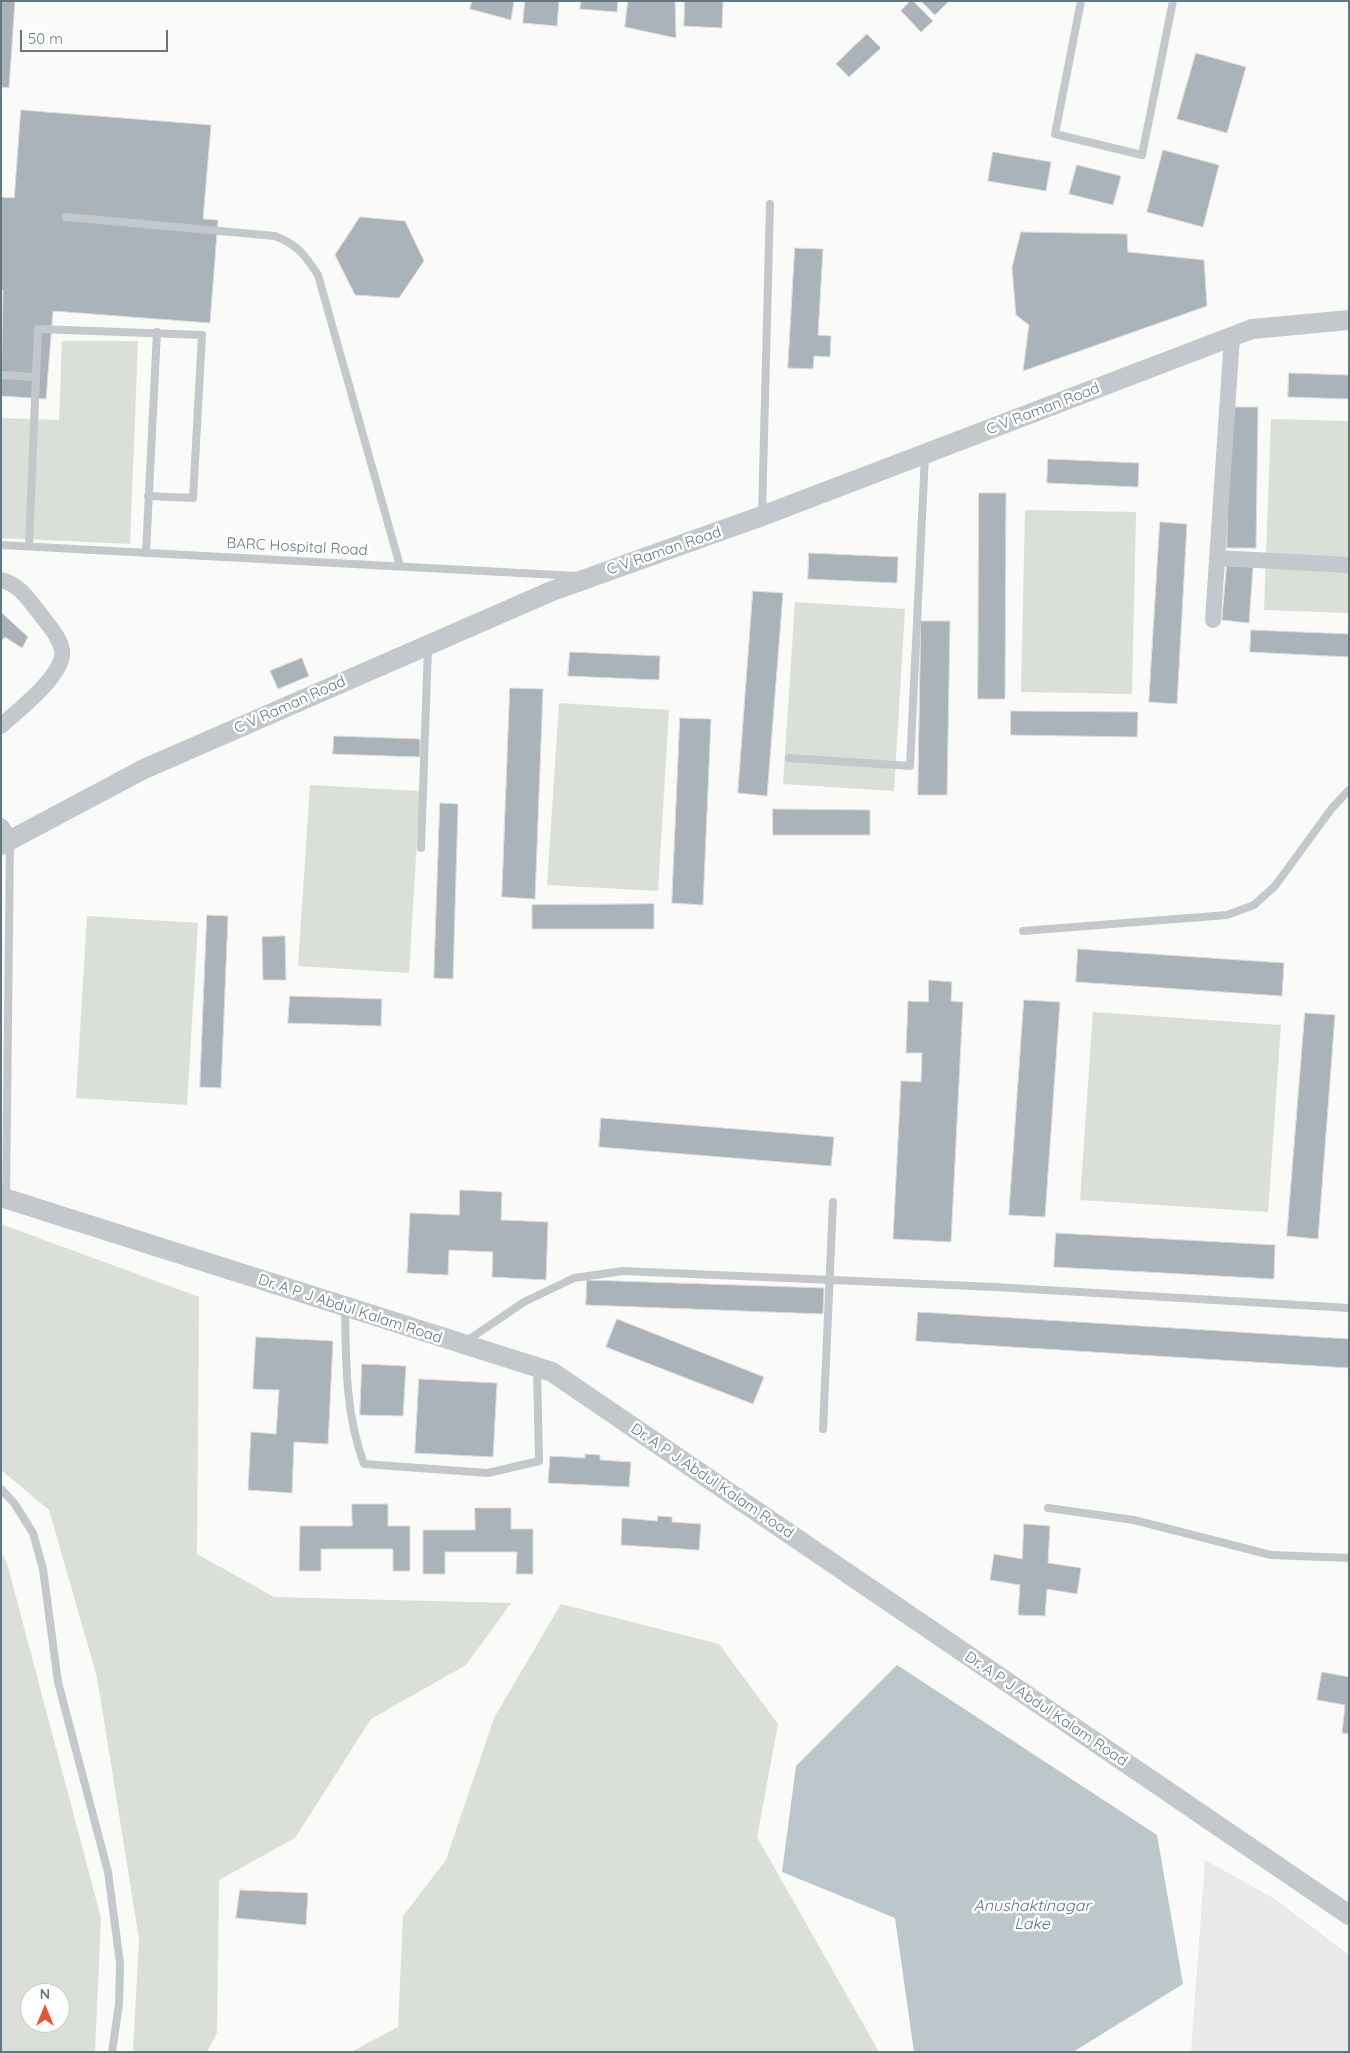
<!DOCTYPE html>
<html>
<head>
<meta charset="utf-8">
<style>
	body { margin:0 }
	#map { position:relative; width:1350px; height:2053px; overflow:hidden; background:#fafaf8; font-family:Quicksand,sans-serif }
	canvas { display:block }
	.frame { position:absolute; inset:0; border:2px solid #657683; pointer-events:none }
	.north { position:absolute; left:20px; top:1983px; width:50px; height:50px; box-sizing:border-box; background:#fff; border:1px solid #c1c8cd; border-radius:50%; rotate:0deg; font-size:14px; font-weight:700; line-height:20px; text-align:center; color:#657683 }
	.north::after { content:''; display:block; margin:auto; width:18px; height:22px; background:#e4572e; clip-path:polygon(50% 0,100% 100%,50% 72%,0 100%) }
	.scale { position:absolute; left:20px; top:30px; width:148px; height:22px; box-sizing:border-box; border:2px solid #657683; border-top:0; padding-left:6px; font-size:15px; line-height:18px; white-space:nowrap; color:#657683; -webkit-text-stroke:4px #fff; paint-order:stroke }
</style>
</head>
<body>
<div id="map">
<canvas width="1350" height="2053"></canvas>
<div class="frame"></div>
<div class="north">N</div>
<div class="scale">50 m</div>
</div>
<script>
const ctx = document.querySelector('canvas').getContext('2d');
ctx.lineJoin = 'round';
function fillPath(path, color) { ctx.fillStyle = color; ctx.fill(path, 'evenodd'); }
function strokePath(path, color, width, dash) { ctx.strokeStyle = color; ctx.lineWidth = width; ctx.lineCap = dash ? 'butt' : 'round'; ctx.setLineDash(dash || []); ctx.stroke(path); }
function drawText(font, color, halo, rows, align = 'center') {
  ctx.font = font + ' Quicksand,sans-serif'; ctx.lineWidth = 5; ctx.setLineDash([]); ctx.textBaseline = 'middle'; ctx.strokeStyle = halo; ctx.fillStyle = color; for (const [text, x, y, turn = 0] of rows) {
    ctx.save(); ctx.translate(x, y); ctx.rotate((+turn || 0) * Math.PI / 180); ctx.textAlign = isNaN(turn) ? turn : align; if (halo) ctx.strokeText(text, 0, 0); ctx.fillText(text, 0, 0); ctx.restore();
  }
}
fillPath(new Path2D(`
	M1205 1860 1275 1899 1349 1955V2052H1191Z`), '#e8e9e9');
fillPath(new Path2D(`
	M62 341H138L130 544 1 538V418L59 420Z
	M1271 419 1349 421V613L1264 610Z
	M1025 510 1136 512 1132 694 1021 692Z
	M795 602 905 609 894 791 783 784Z
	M559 703 669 710 658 891 547 885Z
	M310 785 420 791 409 973 298 966Z
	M87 916 198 923 187 1105 76 1098Z
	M1093 1012 1281 1025 1268 1212 1080 1200Z
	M1 1224 199 1297 197 1554 274 1597 511 1603 466 1665 371 1719 295 1838 219 1880 217 2033 207 2052H133L139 1939 97 1677 49 1510 1 1470Z
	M1 1552 7 1563 101 1918 95 2052H1ZM30 1993H60V2023H30Z
	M561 1604 719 1644 778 1724 757 1837 879 2052H351L398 2027 403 1916 446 1860 494 1718Z`), '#dadfd7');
fillPath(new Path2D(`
	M897 1665 1157 1835 1183 1984 1073 2052H914L895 1918 782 1872 796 1766Z`), '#bbc7cb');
const building = new Path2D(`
	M1 1H15L9 88 1 87Z
	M472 1H514L511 20 470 9Z
	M525 1H559L557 26 523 23Z
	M581 1H618L617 12 580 9Z
	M628 1H675L676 38 625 27Z
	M685 1H723L722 28 684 26Z
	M910 1H913L933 21 921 32 901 11Z
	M921 1H949L935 15Z
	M867 34 881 48 849 77 836 64Z
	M1196 53 1246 67 1227 133 1177 119Z
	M21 110 211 125 203 219 218 220 210 323 53 311 46 399 1 396 3 290H1V197L14 198Z
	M1163 150 1219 165 1203 227 1147 212Z
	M993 152 1051 162 1046 191 988 181Z
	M1077 165 1121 176 1113 205 1069 194Z
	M360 217 405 221 424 261 399 298 355 295 335 255Z
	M1021 232 1127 234 1128 252 1204 260 1207 306 1023 371 1029 325 1016 315 1012 268Z
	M795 248 823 249 818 335 831 336 830 357 814 356 813 369 788 368Z
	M1289 373 1349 375V399L1288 397Z
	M1229 407H1258L1256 548H1227Z
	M1048 459 1139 463 1138 487 1047 483Z
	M979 493H1006L1005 699H978Z
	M1160 522 1187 524 1177 704 1149 702Z
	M809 553 898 557 897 583 808 579Z
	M1227 564 1253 567 1249 623 1222 620Z
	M753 591 783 593 767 796 738 793Z
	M1 612 28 637 22 648 5 637 1 641Z
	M921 621H950L947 795H918Z
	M1251 630 1349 634V657L1250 652Z
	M570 652 660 656 659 680 568 676Z
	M302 658 309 676 278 689 270 671Z
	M510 688 543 689 535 899 502 897Z
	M1011 711 1138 712 1137 737 1011 735Z
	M680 718 711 719 703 905 672 903Z
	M334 736 420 739V757L333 754Z
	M440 803 458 804 453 979 434 978Z
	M773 809 870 810V835H773Z
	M654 904V929H532V905Z
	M207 915 228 916 221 1088 200 1087Z
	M285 936 286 980H263L262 937Z
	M1078 949 1284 963 1282 996 1076 982Z
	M929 980 952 982 951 1001 963 1002 951 1242 893 1239 901 1081 921 1082 922 1053H906L908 1001 928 1002Z
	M290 996 382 999 381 1026 288 1023Z
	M1024 1000 1060 1002 1045 1217 1009 1215Z
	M1305 1013 1335 1015 1318 1239 1287 1236Z
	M601 1118 834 1137 831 1166 599 1147Z
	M460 1190 502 1192 501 1220 548 1222 546 1280 492 1277 493 1252 449 1250 448 1275 407 1273 410 1213 459 1215Z
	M1056 1233 1275 1245 1274 1279 1054 1267Z
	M587 1280 824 1288 823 1314 586 1305Z
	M918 1312 1349 1339V1368L916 1341Z
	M617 1319 764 1377 753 1404 606 1347Z
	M256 1337 333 1341 328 1444 294 1442 292 1493 248 1490 251 1432 276 1434 279 1390 253 1389Z
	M362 1364 406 1366 403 1416 360 1415Z
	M419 1379 497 1383 493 1457 415 1453Z
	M585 1454 600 1455V1460L631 1462 629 1487 548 1483 550 1456 585 1458Z
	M352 1504H388V1526H410V1571H393V1549H321V1571H299L300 1526H352Z
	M475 1508H511V1529H533V1574H516L517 1552H445V1574H423V1530H475Z
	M658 1516 672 1517V1522L701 1524 699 1550 621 1545 622 1518 657 1521Z
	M1024 1524 1050 1526 1048 1563 1081 1568 1077 1594 1047 1589 1045 1616 1018 1615 1020 1585 990 1580 994 1554 1022 1559Z
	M1322 1672 1349 1677V1734L1342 1733 1345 1705 1317 1700Z
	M240 1890 308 1893 306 1925 236 1918Z`);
fillPath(building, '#aab3b9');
strokePath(building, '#dcdcda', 1);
strokePath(new Path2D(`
	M1081 1 1055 134 1142 155 1173 1
	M66 217 275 236C298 245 304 254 318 275L400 566
	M1 375 35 377
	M762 514 770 204
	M1 545 576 576
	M29 546 38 329 202 335 193 498 148 496
	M146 553 157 332
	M789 758 910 766 925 456
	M421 848 428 647
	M1023 931 1227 915 1254 905 1275 886 1332 808 1349 790
	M6 1197 10 843
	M345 1307C346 1361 345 1413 364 1464L488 1473 539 1461 537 1369
	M465 1342 524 1302 574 1278 623 1271 995 1287 1349 1308
	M823 1429 833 1202
	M1 1489 14 1503 33 1533 43 1569 58 1682 108 1872 120 1963 119 2004 112 2052
	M1048 1508 1134 1520 1271 1555 1349 1558`), '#c3c8cc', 8);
strokePath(new Path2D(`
	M1217 558 1349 565
	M1 580C19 584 27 598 38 611 47 624 59 635 62 650 66 674 17 711 1 726
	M1213 620 1232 337
	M1 826 10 839`), '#c3c8cc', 16);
strokePath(new Path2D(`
	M1 845 144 769 552 591 762 516 1252 329 1349 320
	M1 1197 552 1372 1349 1915`), '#c3c8cc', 20);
drawText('15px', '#657683', '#fff', [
	["C V Raman Road",1043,409,-21],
	["BARC Hospital Road",297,547,3],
	["C V Raman Road",664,551,-19],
	["C V Raman Road",290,705,-24],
	["Dr. A P J Abdul Kalam Road",350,1309,18],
	["Dr. A P J Abdul Kalam Road",712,1481,34],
	["Dr. A P J Abdul Kalam Road",1046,1709,34]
]);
drawText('italic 16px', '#60757c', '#fff', [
	["Anushaktinagar",1032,1906],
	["Lake",1032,1924]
]);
</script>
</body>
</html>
